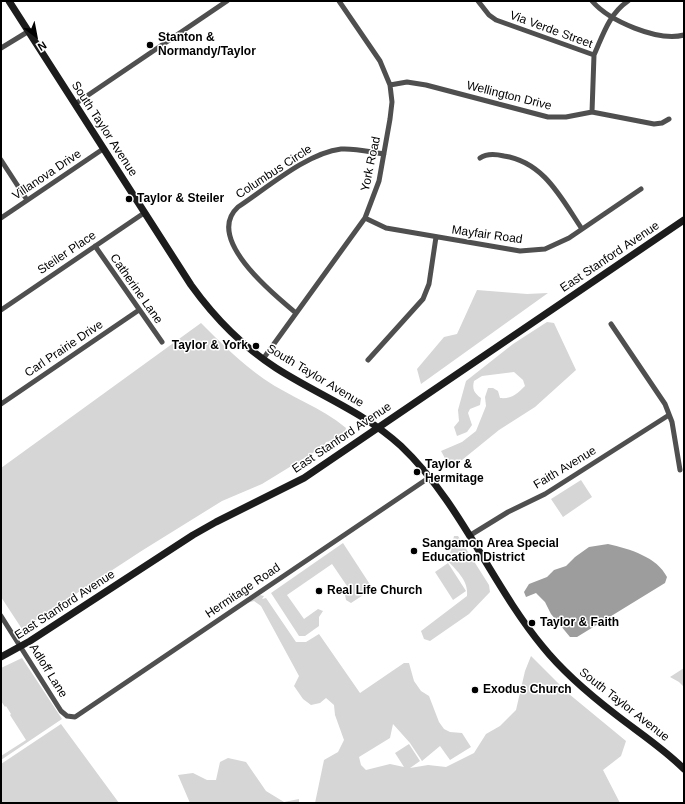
<!DOCTYPE html>
<html>
<head>
<meta charset="utf-8">
<style>
	body { margin:0 }
	#map { position:relative; width:685px; height:804px; overflow:hidden; background:#fff; font-family:Helvetica,sans-serif }
	canvas { display:block }
	.frame { position:absolute; inset:0; border:2px solid #000; pointer-events:none }
	.north { position:absolute; left:16px; top:16px; width:40px; height:40px; -webkit-text-stroke:3px #fff; paint-order:stroke; rotate:148deg; font-size:11px; font-weight:700; line-height:16px; text-align:center; color:#000 }
	.north::after { content:''; display:block; margin:auto; width:14px; height:18px; background:#000; clip-path:polygon(50% 0,100% 100%,50% 72%,0 100%) }
</style>
</head>
<body>
<div id="map">
<canvas width="685" height="804"></canvas>
<div class="frame"></div>
<div class="north">N</div>
</div>
<script>
const ctx = document.querySelector('canvas').getContext('2d');
ctx.lineJoin = 'round';
function fillPath(path, color) { ctx.fillStyle = color; ctx.fill(path, 'evenodd'); }
function strokePath(path, color, width, dash) { ctx.strokeStyle = color; ctx.lineWidth = width; ctx.lineCap = dash ? 'butt' : 'round'; ctx.setLineDash(dash || []); ctx.stroke(path); }
function drawText(font, color, halo, rows, align = 'center') {
  ctx.font = font + ' Helvetica,sans-serif'; ctx.lineWidth = 3; ctx.setLineDash([]); ctx.textBaseline = 'middle'; ctx.strokeStyle = halo; ctx.fillStyle = color; for (const [text, x, y, turn = 0] of rows) {
    ctx.save(); ctx.translate(x, y); ctx.rotate((+turn || 0) * Math.PI / 180); ctx.textAlign = isNaN(turn) ? turn : align; if (halo) ctx.strokeText(text, 0, 0); ctx.fillText(text, 0, 0); ctx.restore();
  }
}
fillPath(new Path2D(`
	M477 290 527 294 548 293 421 384 417 369 444 337 457 334Z
	M547 322 554 323 576 370 535 407 499 430 462 460 447 462 441 451 462 442 476 431 486 406 485 397 488 388H493L498 391 500 398C512 399 517 394 525 386L523 380 514 372 482 376 474 381C472 389 474 393 481 398L480 405 470 409 468 413 472 425 467 432 457 436 454 427 459 421 458 410 466 381 513 344Z
	M201 323C221 343 241 363 264 379 290 397 321 407 346 428L345 432 332 441 326 442 324 446 262 484 222 501 143 550 22 629 1 597V468Z
	M581 480 592 497 563 517 551 499Z
	M454 536H458L489 585 490 592 469 614 430 641 424 639 421 631 467 596C469 580 455 569 445 558L450 554Z
	M343 543 371 586V590L351 603 346 600 345 595 352 590V587L347 586 332 564 287 595 304 619 318 609 323 611 319 617V626L305 636H299L271 593Z
	M448 563 466 591 453 600 435 572Z
	M260 595 264 596 262 599 266 598 296 642H306L319 634 360 693 404 663H409L414 681 421 691 429 696 439 722 444 729 450 732 462 733 471 747 450 760 440 746 422 761 410 743 393 724 390 738 359 757 361 765 366 770 390 764 404 767 395 753 409 744 420 761 410 768 428 765 446 767 474 753 486 734 500 726 516 710 525 671 531 656 569 694 626 741 621 756 603 770 620 803H315L324 760 338 752 344 740 335 715 334 705 326 698 320 703 311 705 303 699 294 686 299 676 261 606 254 601 247 603Z
	M22 658 62 719 1 760V756L26 740 10 715 11 714 6 706 5 707 1 701V668Z
	M684 668V687L679 682 670 677Z
	M61 724 119 803H1V764Z
	M228 758 246 762 266 791 284 802 299 799V803H190L178 775 193 773 207 780H216L220 762Z`), '#d6d6d6');
fillPath(new Path2D(`
	M608 544C630 549 657 557 667 577L665 583 577 637H570L551 614 545 602 536 593 526 597 524 592 529 584 547 577 554 570 566 566 575 557 589 547Z`), '#9d9d9d');
strokePath(new Path2D(`
	M478 1 489 15 496 20 594 55 592 112
	M592 1C609 21 658 42 684 35
	M1 48 29 31
	M594 55C603 35 609 14 628 1
	M390 85 407 82 426 85 548 117H566L592 112 654 124 662 123 669 119
	M75 104 227 1
	M480 158C487 153 496 154 504 156 544 162 561 198 582 229
	M1 160 27 200
	M1 218 103 149
	M365 218 386 228 520 251 545 249 569 238 641 189
	M95 246 162 342
	M1 310 144 213
	M296 313C273 294 204 238 238 207 267 188 307 153 341 149 355 148 370 152 384 154
	M611 324 665 404 672 422 680 470
	M263 359 365 218 379 181 390 119 392 102 390 85 380 61 339 1
	M368 360 423 299 429 284 436 237
	M1 404 139 310
	M469 536 508 512 545 494 669 415
	M1 616 61 711 67 716 75 717 430 477`), '#4f4f4f', 5);
strokePath(new Path2D(`
	M9 1 191 285C214 317 242 346 276 368 318 395 364 412 401 446 461 503 491 584 543 647 564 673 589 694 615 714 638 732 663 748 684 769
	M1 657 30 641 193 535 216 522 304 478 684 220`), '#1c1c1c', 7);
for (const [x, y, r, color] of [
	[150,45,4,"#000"],
	[129,199,4,"#000"],
	[256,346,4,"#000"],
	[417,472,4,"#000"],
	[414,551,4,"#000"],
	[319,591,4,"#000"],
	[532,623,4,"#000"],
	[475,690,4,"#000"]
]) { const dot = new Path2D(); dot.arc(x, y, r, 0, 2 * Math.PI); ctx.fillStyle = color; ctx.fill(dot); strokePath(dot, '#fff', 1.5); }
drawText('12px', '#000', '#fff', [
	["Via Verde Street",551,30,20],
	["Wellington Drive",509,96,14],
	["South Taylor Avenue",104,129,57],
	["York Road",371,164,-78],
	["Columbus Circle",274,172,-33],
	["Villanova Drive",47,175,-34],
	["Mayfair Road",487,235,8],
	["Steiler Place",67,253,-34],
	["East Stanford Avenue",610,257,-34],
	["Catherine Lane",136,289,55],
	["Carl Prairie Drive",64,349,-34],
	["South Taylor Avenue",315,376,31],
	["East Stanford Avenue",342,438,-34],
	["Faith Avenue",565,468,-31],
	["Hermitage Road",243,591,-34],
	["East Stanford Avenue",65,605,-33],
	["Adloff Lane",48,671,58],
	["South Taylor Avenue",624,705,38]
]);
drawText('bold 12px', '#000', '#fff', [
	["Stanton &",158,38],
	["Normandy/Taylor",158,52],
	["Taylor & Steiler",137,199],
	["Taylor & York",248,346,"right"],
	["Taylor &",425,465],
	["Hermitage",425,479],
	["Sangamon Area Special",422,544],
	["Education District",422,558],
	["Real Life Church",327,591],
	["Taylor & Faith",540,623],
	["Exodus Church",483,690]
], 'left');
</script>
</body>
</html>
